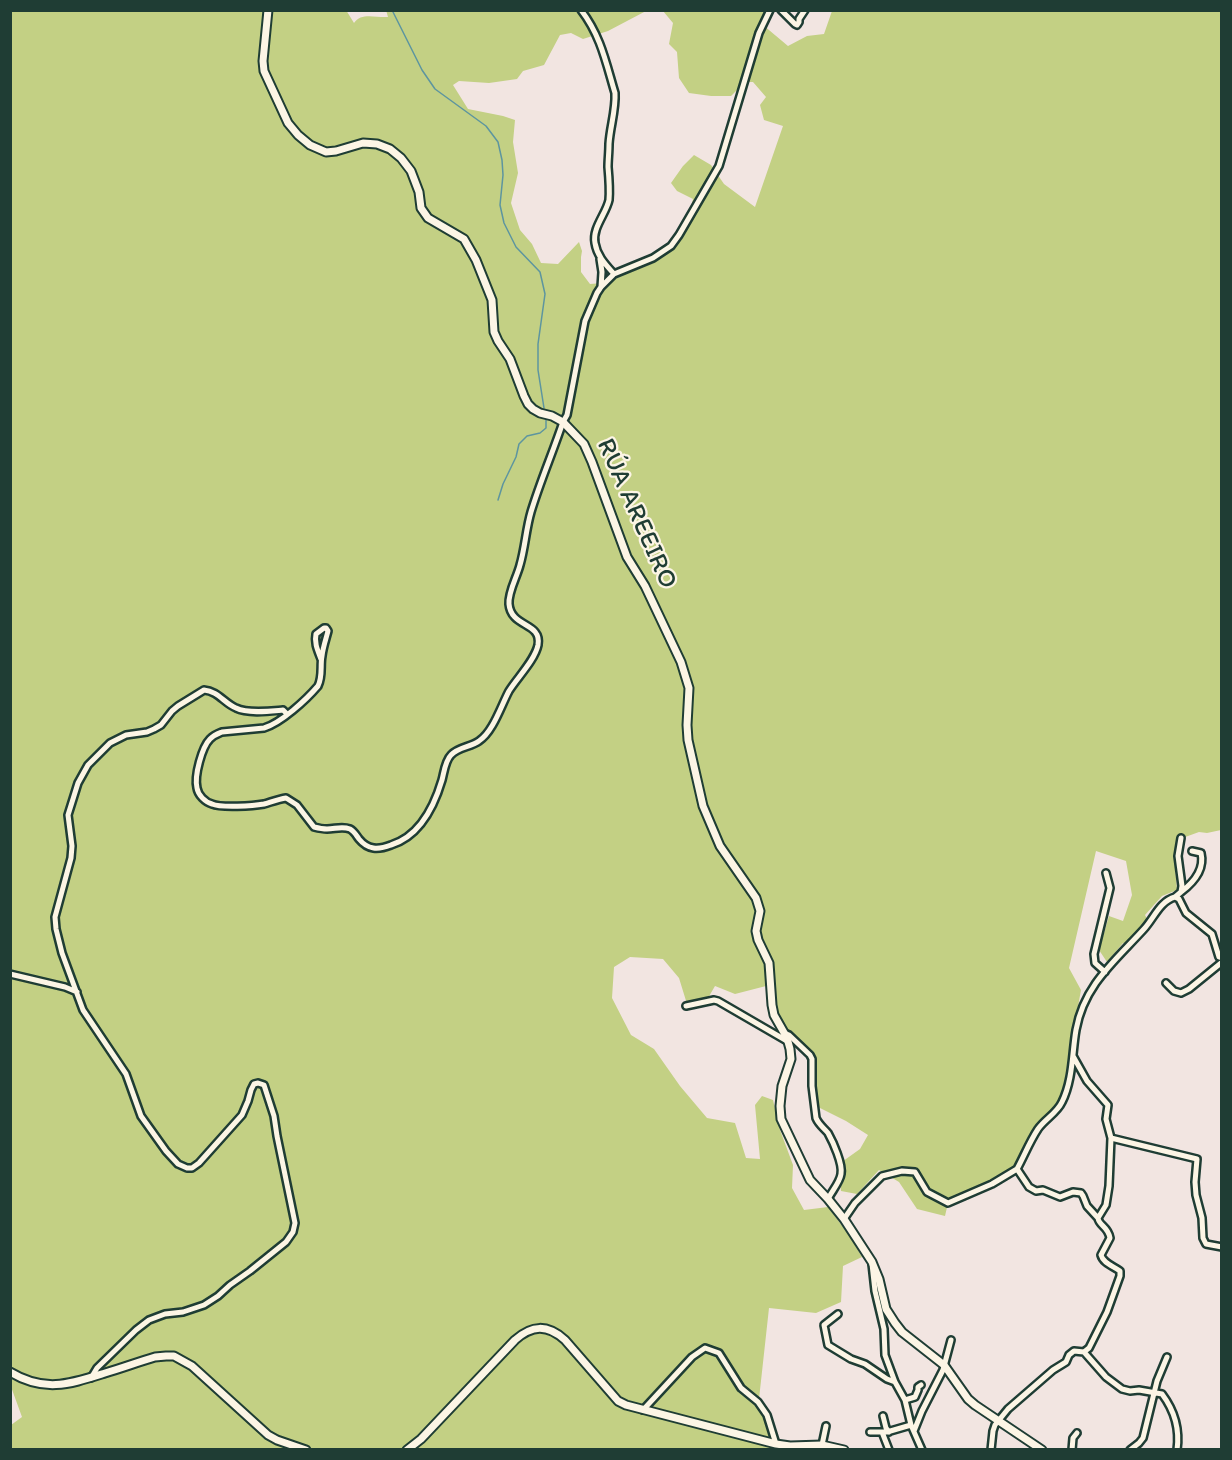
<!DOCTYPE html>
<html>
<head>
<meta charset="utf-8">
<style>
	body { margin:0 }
	#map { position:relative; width:1232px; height:1460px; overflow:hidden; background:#f2e5e1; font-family:Itim,sans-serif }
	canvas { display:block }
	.frame { position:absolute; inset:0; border:12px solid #1f3d34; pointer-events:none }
</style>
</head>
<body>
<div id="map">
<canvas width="1232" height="1460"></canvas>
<div class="frame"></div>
</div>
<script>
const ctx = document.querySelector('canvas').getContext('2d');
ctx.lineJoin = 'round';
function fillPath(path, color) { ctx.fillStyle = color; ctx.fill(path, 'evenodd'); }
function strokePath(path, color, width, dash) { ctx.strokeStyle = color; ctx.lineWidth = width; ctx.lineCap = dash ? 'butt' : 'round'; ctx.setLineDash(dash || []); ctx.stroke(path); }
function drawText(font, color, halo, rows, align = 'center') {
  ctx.font = font + ' Itim,sans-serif'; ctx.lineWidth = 4.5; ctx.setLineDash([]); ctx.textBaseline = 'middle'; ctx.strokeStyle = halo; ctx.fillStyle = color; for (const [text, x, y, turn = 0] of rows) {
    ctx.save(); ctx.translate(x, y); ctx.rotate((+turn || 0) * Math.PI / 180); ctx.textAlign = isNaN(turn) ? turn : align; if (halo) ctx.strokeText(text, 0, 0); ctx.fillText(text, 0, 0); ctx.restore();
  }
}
fillPath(new Path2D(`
	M346 10 354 23C361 12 376 18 388 17L386 10 646 11 608 31 583 39 571 33 560 35 544 65 523 71 517 79 489 83 459 81 453 85 468 109 503 116 515 120 513 142 518 173 511 203 520 230 532 244 541 263 558 264 579 242 582 251 581 257V272L590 284 603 283 653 263 683 238 693 199 677 191 671 183 683 166 694 155 711 165 724 184 755 207 783 126 764 120 760 105 766 97 753 82H745L731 96H711L689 93 679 78 677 52 669 44 673 23 663 11H770L763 25 788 46 807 36 824 34 832 11H1221V830L1207 833 1199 832 1177 840 1174 856 1177 890 1162 896 1145 915 1149 923 1130 946 1123 943 1107 962 1099 950 1109 916 1123 921 1132 895 1126 861 1096 851 1069 968 1081 990 1061 1100 1017 1170 948 1203 945 1216 917 1209 899 1182 879 1170 857 1194 841 1191 839 1164 860 1149 868 1135 846 1121 816 1106 815 1058 776 1025 768 1012 766 986 735 994 715 986 708 998 687 1004 679 978 663 959 630 957 614 967 612 998 631 1035 654 1049 680 1086 707 1118 735 1123 746 1158 760 1159 755 1105 762 1096 773 1100 780 1130 793 1165 792 1188 804 1210 828 1207 849 1235 862 1257 843 1266 841 1302 816 1313 769 1308 759 1399 777 1449H11V1425L22 1417 10 1384V11Z`), '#c3d084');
strokePath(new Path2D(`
	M392 10 422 70 435 89 486 126 498 142 502 160 503 175 500 205 504 223 516 247 540 272 545 294 538 344V370L544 408
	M498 500 503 484 516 457 519 444 527 436 540 433 546 428V420`), '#5d959f', 1.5);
const street = new Path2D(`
	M581 10C601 36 606 63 615 93 616 110 610 127 609 144 609 152 608 160 608 167 609 178 610 189 609 200 606 214 592 228 595 243 597 256 606 265 614 274
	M781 10 795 24 797 25 799 22V19L805 10
	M600 259 602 272 601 287
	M321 659C318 651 314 643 316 634L324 628H326L328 631C326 639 323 647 322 656 320 666 323 676 318 686 306 700 281 723 264 728L222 732C217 734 214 735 210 739 202 747 194 776 197 788 198 795 205 802 212 804 221 808 253 806 264 804 271 802 279 799 286 798L297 805 314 827C318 828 323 829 327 829 335 829 342 826 350 829 354 831 356 835 359 839 368 850 378 850 391 845 420 836 434 807 442 780 444 773 445 761 451 755 458 747 471 747 479 741 493 732 501 706 509 691 517 678 535 660 538 645 542 622 511 628 509 604 508 592 517 577 520 565 525 548 526 529 531 512 540 482 553 452 563 422L567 415 585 321 597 293 601 287 614 274 653 258 671 246 679 235 719 166 759 33 770 10
	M1181 892C1193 883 1205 870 1201 853L1192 851
	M1175 897 1181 892 1182 886 1178 856 1181 838
	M1105 972 1095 963 1094 954 1110 888 1106 873
	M10 974 65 987 77 992
	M1166 983 1174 991 1181 993 1189 989 1221 963
	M686 1006 714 1000 718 1001 787 1041
	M784 1033 789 1035 810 1055 812 1059V1086L816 1118C819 1125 824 1128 828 1133 833 1142 843 1164 841 1174 840 1182 832 1191 828 1199
	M1073 1056 1087 1081 1108 1105 1106 1119 1111 1138 1109 1186 1106 1205 1098 1218C1099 1226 1108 1226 1110 1238L1101 1255C1103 1263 1113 1266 1120 1271V1276L1107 1312 1089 1348 1084 1352
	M1111 1138 1197 1159 1195 1182 1196 1195 1202 1218 1203 1238 1206 1244 1222 1247
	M1098 1218 1087 1206 1083 1196 1081 1193 1073 1192 1060 1197 1043 1190 1036 1191 1029 1187 1017 1169C1024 1156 1030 1141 1038 1129 1045 1119 1057 1113 1062 1102 1073 1080 1072 1053 1076 1030 1084 985 1115 961 1144 929 1154 918 1160 901 1175 897L1179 899 1186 913 1212 934 1219 957 1222 958
	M844 1219 855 1203 882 1176 902 1171 915 1172 927 1192 948 1203 992 1184 1017 1169
	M872 1264 875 1291 884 1329 885 1355 895 1382 905 1400 911 1425 922 1450
	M838 1314 824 1325 828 1345 851 1359 865 1364 887 1379 895 1382
	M91 1378 97 1368 136 1330 149 1320 165 1314 183 1312 204 1305 218 1296 230 1285 250 1271 286 1242 293 1232 295 1223 277 1136 274 1116 264 1085 258 1083 254 1084 251 1090 248 1101 242 1115 199 1163 192 1168H187L178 1164 166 1151 141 1116 126 1074 83 1010 62 953 56 929 55 917 71 858 72 846 68 815 78 783 88 765 110 743 126 735 147 732 154 729 161 725 172 711 178 706 204 690C218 691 224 703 236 708 248 714 271 711 283 710L287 714
	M905 1400 915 1397 918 1390V1387L921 1385
	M643 1410 692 1357 705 1348 719 1353 741 1388 758 1402 767 1415 776 1444
	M883 1416 886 1428 889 1432
	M914 1431 922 1411 943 1370 951 1340
	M870 1432H887L911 1425
	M882 1432 889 1450
	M822 1445 826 1426
	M991 1450 993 1431 995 1425 1008 1409 1053 1370 1066 1362 1069 1355 1074 1351 1084 1352 1106 1377 1122 1389 1130 1391 1139 1390 1162 1394C1174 1410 1180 1429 1177 1450
	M1072 1450 1073 1438 1077 1433
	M1130 1450 1139 1443 1143 1438 1157 1381 1167 1357`);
const secondary = new Path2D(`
	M268 10 263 61 264 71 288 123 298 135 310 145 326 152 336 151 363 143 377 144 390 149 401 158 411 171 419 192 421 208 428 218 464 239 476 260 492 300 494 332 498 341 510 359 524 396 528 404 533 409 540 413 552 416 563 422 584 444 592 462 627 557 645 586 681 662 689 688 687 725 688 740 703 806 720 846 756 898 760 911 756 931 758 940 769 963 772 1005 774 1015 787 1038 790 1049 791 1059 782 1086 780 1106 781 1119 810 1180 828 1199 844 1219 872 1262 879 1279 886 1309 895 1323 902 1332 944 1365 968 1399 975 1405 1042 1450
	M10 1372C45 1393 70 1384 105 1373 122 1368 138 1362 155 1357L166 1356H174L192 1366 268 1435 277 1440 306 1450
	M407 1450 421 1439 515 1340C532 1325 547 1324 565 1340L618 1401 626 1405 776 1444 790 1446 822 1445 844 1450`);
strokePath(street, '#1f3d34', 10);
strokePath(secondary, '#1f3d34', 11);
strokePath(street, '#fcf5e5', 5);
strokePath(secondary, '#fcf5e5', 7);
drawText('26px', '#1f3d34', '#fcf5e5', [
	["RÚA AREEIRO",636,514,66]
]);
</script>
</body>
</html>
